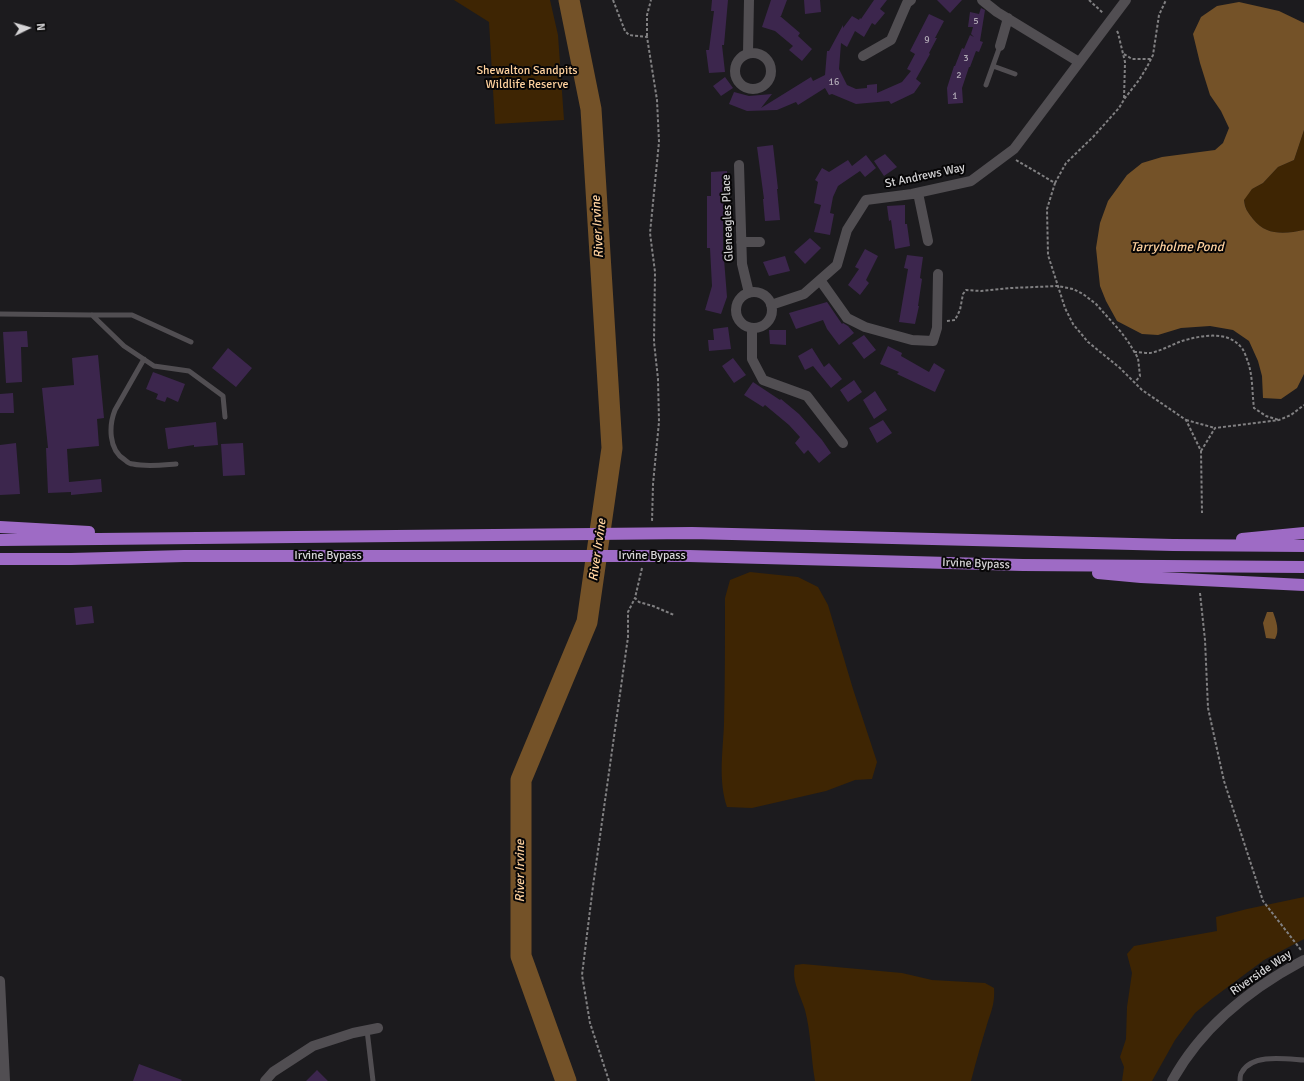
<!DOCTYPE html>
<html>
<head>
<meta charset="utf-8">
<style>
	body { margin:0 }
	#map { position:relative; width:1304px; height:1081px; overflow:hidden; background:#1c1b1e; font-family:Signika,sans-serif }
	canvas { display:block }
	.north { position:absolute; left:8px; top:8px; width:40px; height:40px; -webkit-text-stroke:3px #070607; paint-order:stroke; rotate:85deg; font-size:11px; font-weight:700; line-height:16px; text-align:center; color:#d5d4d6 }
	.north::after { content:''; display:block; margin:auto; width:14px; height:18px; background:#d5d4d6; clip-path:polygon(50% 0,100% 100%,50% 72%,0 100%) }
</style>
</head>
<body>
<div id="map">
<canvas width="1304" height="1081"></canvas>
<div class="north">N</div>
</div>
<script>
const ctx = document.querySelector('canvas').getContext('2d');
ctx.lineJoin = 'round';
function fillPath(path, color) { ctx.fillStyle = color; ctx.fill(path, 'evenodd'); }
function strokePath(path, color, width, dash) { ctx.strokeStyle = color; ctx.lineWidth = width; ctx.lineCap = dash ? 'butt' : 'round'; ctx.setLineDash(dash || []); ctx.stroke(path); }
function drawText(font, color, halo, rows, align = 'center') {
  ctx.font = font + ' Signika,sans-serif'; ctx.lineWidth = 4; ctx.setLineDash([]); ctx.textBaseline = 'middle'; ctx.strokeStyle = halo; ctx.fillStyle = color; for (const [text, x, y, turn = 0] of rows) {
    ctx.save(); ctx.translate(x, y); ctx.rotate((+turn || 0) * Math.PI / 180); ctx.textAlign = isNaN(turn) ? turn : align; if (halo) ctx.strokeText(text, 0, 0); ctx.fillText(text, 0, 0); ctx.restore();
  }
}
fillPath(new Path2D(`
	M454 0H550L558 35 564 120 495 124 489 22Z
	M1304 130V230C1285 234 1266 236 1253 219 1247 211 1245 209 1244 199L1252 189 1263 183 1278 167 1294 160Z
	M750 572 798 577 818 587 828 605 853 689 877 762 872 779 855 780 826 791 752 808 727 807C718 780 723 751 724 724 725 682 725 640 725 598L730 580Z
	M1304 897V939L1264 960 1213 998 1195 1013 1175 1040 1152 1081H1122L1124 1067 1120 1057 1126 1039 1127 1007 1132 973 1127 954 1134 946 1217 931 1216 917 1247 909Z
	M803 964 902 973 932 980 985 983 994 988C995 1001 992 1010 988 1021 982 1041 976 1061 971 1081H815C811 1058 811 1033 805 1010 801 996 791 981 795 965Z`), '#3e2503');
fillPath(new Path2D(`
	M1239 2 1279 11 1304 23V130L1294 160 1278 167 1263 183 1252 189 1244 200C1245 209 1247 211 1253 219 1266 236 1285 234 1304 230V374L1297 388 1281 399 1263 398 1262 376 1258 361 1249 341 1233 330 1210 326 1181 328 1158 335 1142 334 1117 321 1106 301 1100 286 1096 248 1100 223 1108 201 1127 175 1142 163 1162 157 1215 150 1223 143 1229 128 1221 111 1210 95 1200 63 1193 34 1201 17 1217 6Z
	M1267 612H1273C1276 620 1280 631 1275 639L1266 638 1263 623Z`), '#745228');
strokePath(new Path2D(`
	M566 1081 521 956V780L587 622 612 448 591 109 569 0`), '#745228', 21);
fillPath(new Path2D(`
	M712 0H728L724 45H722L725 72 709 73 706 50H709L714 11H711Z
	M771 0H787L781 16H780L800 33 798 36 812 49 802 61 789 50 793 46 775 31 762 27Z
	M804 0H820L821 12 805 14Z
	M874 0H887L880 9 885 13 875 25 872 23 864 37 855 31 847 47 841 43 839 69 847 85 856 89 867 88V85L877 84V93L902 82 911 71 907 69 915 54 910 51 929 14 944 21 935 38H937L929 53 930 54 916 79 921 83 914 93 891 104 889 101 856 104 832 94 829 95 825 88 798 105 796 102 777 110 747 111 729 104 734 92 749 96 772 94 761 108 811 77 813 81 825 75 827 51H829L843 25V28L852 16 859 20 860 18 861 19Z
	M937 0H962L950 13Z
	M981 8 985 10 980 41 983 42 979 52 976 51 970 67H969L962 88 963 103 948 104 947 88 954 66H955L962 48 964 49 970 35 974 37 971 34 973 27H968L970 12 979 14Z
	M725 77 733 88 721 96 713 86Z
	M773 145 778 189H777L780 220 765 221 763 199H764L757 147Z
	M885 154 897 167 884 176 874 161Z
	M866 155 876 168 865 177 860 171 838 186 833 197 830 213 834 214 830 235 814 232 821 205 814 203 818 182 815 180 822 168 829 172 848 160 852 166Z
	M727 171V186H723L724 217H723V259H724L727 297 721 314 705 310 712 286 710 248H707V196H711V172Z
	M905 205V224H907L910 246 895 249 891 220 889 221 887 206Z
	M810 238 821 248 805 264 794 252Z
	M865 249 878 256 866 280 869 283 860 295 848 285 859 269 855 267Z
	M907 255 923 257 920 278 922 279 918 306H919L915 324 899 322 908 269 904 268Z
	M785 256 790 271 769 276 763 262Z
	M827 302 842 324 843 323 848 326 854 333 839 345 827 329 823 320 796 329 789 313Z
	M728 327 731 349 709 351 708 340H714L713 329Z
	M769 330H786V345L770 344Z
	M27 331 28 347H21L22 382 6 383 3 332Z
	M864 335 876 350 864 359 852 343Z
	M888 346 902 353 901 356 929 372 934 363 945 370 935 392 897 374 899 372 880 364Z
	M228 348 252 368 236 387 212 368Z
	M812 348 824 367 829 363 842 379 831 388 813 366 805 370 798 356Z
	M98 355 104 418 97 419 99 446 67 449 69 482 101 479 102 492 71 495V492L48 493 46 448H48L42 388 74 385 72 358Z
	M733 358 746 375 734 383 722 366Z
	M153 372 185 384 178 402 167 397 165 402 156 399 158 394 146 389Z
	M854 380 862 392 848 402 840 390Z
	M753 382 780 400 781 399 799 414 822 440 831 453 819 463 808 450 804 454 795 443 800 437 789 425 765 405 763 407 744 395Z
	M875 391 887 410 874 419 863 400Z
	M13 393 14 413H0V394Z
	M883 420 892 433 877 443 869 428Z
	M216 422 218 445 194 447V445L168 449 165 428Z
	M16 443 20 494 0 495V445Z
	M243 443 245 475 223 476 221 444Z
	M92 606 94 623 76 625 74 608Z
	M139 1064 182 1080 181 1081H133Z
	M317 1070 328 1081H306Z`), '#3c264d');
strokePath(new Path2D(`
	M613 0 625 31 629 35 647 37 657 100 659 142 650 233 655 272 654 342 658 379 659 422 653 484 652 522
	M1089 0 1103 13
	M1117 31 1118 33 1125 62 1124 99
	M647 36V15L651 0
	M1124 54 1132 59H1151
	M1016 160 1055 183 1047 209 1048 255 1065 308 1073 324 1088 342 1120 368 1142 390 1186 420 1201 451 1202 513
	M1055 183 1066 163 1093 137 1119 108 1125 98 1139 80 1147 67 1153 55 1159 15 1166 0
	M947 321 955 320 960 310 963 294 966 290 981 291 1011 288 1058 286 1073 289 1083 294 1096 304 1121 332 1129 343 1138 358 1140 376 1135 382
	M1134 352C1139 352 1145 353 1150 353 1161 351 1171 345 1182 341 1199 336 1226 330 1240 346 1244 349 1246 357 1248 362 1253 377 1252 393 1254 408L1266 416 1279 420
	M1186 420 1215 428
	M1201 451 1215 428 1279 420 1291 415 1304 405
	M642 568 635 598 639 602 653 606 674 615
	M1200 593 1205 640 1208 708 1224 781 1263 901 1301 950
	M609 1081 590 1023 582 975 593 886 628 637V612L635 598`), '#818082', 2, [3, 2]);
strokePath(new Path2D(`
	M993 66 1015 74
	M986 85 1000 46
	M0 314 92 315H132L191 342
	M92 315 124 346 154 366 189 371 223 396 225 417
	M144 359 115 410C109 425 108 450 125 460 127 462 130 464 133 464 147 467 162 465 176 464
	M367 1030 373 1081
	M1240 1081C1240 1078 1240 1074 1242 1072 1252 1053 1287 1059 1304 1060`), '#514e52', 5);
strokePath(new Path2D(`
	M982 0 997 12 1079 62
	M1000 46 1008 18
	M735 71a18 18 0 1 1 36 0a18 18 0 1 1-36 0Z
	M748 53 749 0
	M863 56 891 40 907 3 911 0
	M739 165 742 264 749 293
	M918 193 928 241
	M741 242H760
	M820 280 847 318 865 327 912 340 933 341 937 328 938 274
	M736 310a18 18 0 1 1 36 0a18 18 0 1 1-36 0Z
	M771 305 804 294 837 265 847 230 866 200 912 194 971 181 1014 149 1126 0
	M752 328V359L763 380 807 396 843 443
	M0 981 5 1081
	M265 1081 273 1072 313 1046 353 1033 378 1028
	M1172 1081C1201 1028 1251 988 1304 960`), '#514e52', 10);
strokePath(new Path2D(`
	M0 527 89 532
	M1242 539 1304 533
	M0 540 692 533 1173 545 1304 546
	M0 559H71L184 556H689L1023 565 1304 567
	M1098 573 1141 577 1304 585`), '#9e6bc5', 12);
drawText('10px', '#afa8b4', null, [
	["5",976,21],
	["9",927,40],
	["3",966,58],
	["2",959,75],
	["16",834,82],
	["1",955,96]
]);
drawText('12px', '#fed19e', '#070607', [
	["Shewalton Sandpits",527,71],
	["Wildlife Reserve",527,85]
]);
drawText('12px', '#d5d4d6', '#070607', [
	["St Andrews Way",925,176,-12],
	["Gleneagles Place",728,218,-92],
	["Irvine Bypass",328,556],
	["Irvine Bypass",652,556],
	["Irvine Bypass",976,564,2],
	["Riverside Way",1261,973,-34]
]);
drawText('italic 13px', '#fed19e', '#070607', [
	["River Irvine",598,227,-93],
	["Tarryholme Pond",1177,248],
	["River Irvine",598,550,-82],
	["River Irvine",521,871,-90]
]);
</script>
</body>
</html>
